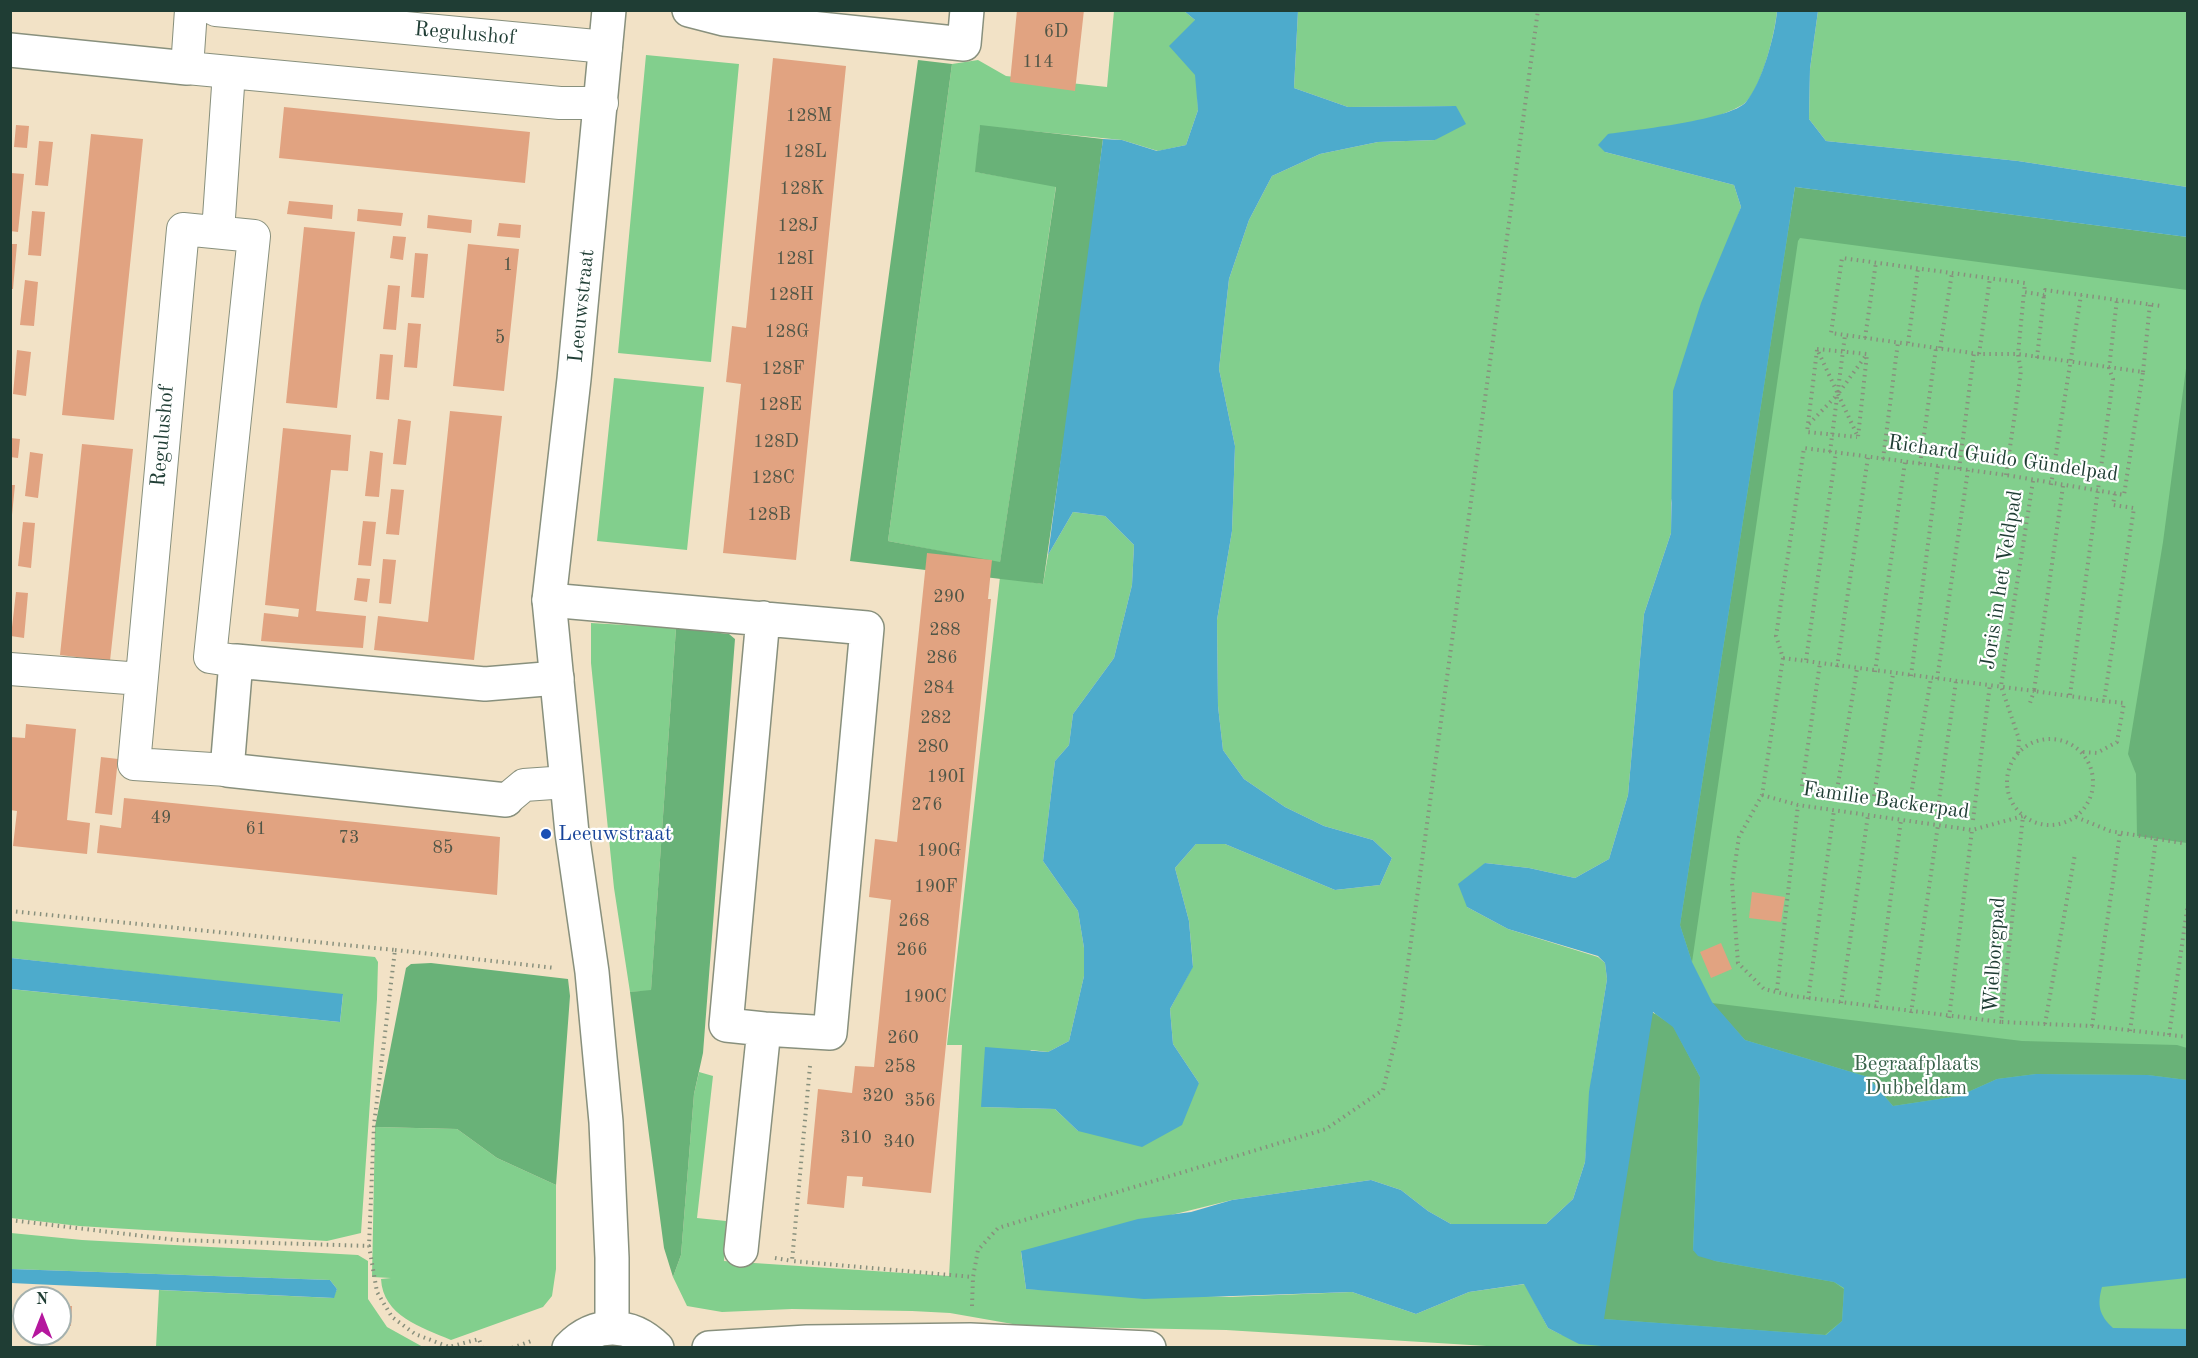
<!DOCTYPE html>
<html>
<head>
<meta charset="utf-8">
<style>
	body { margin:0 }
	#map { position:relative; width:2198px; height:1358px; overflow:hidden; background:#f2e2c6; font-family:"Old Standard TT",serif }
	canvas { display:block }
	.frame { position:absolute; inset:0; border:12px solid #1f3d34; pointer-events:none }
	.north { position:absolute; left:12px; top:1286px; width:60px; height:60px; box-sizing:border-box; background:#fff; border:2px solid #a5b1ae; border-radius:50%; rotate:0deg; font-size:16px; font-weight:700; line-height:24px; text-align:center; color:#1f3d34 }
	.north::after { content:''; display:block; margin:auto; width:21px; height:27px; background:#b5179e; clip-path:polygon(50% 0,100% 100%,50% 72%,0 100%) }
</style>
</head>
<body>
<div id="map">
<canvas width="2198" height="1358"></canvas>
<div class="frame"></div>
<div class="north">N</div>
</div>
<script>
const ctx = document.querySelector('canvas').getContext('2d');
ctx.lineJoin = 'round';
function fillPath(path, color) { ctx.fillStyle = color; ctx.fill(path, 'evenodd'); }
function strokePath(path, color, width, dash) { ctx.strokeStyle = color; ctx.lineWidth = width; ctx.lineCap = dash ? 'butt' : 'round'; ctx.setLineDash(dash || []); ctx.stroke(path); }
function drawText(font, color, halo, rows, align = 'center') {
  ctx.font = font + ' "Old Standard TT",serif'; ctx.lineWidth = 4.5; ctx.setLineDash([]); ctx.textBaseline = 'middle'; ctx.strokeStyle = halo; ctx.fillStyle = color; for (const [text, x, y, turn = 0] of rows) {
    ctx.save(); ctx.translate(x, y); ctx.rotate((+turn || 0) * Math.PI / 180); ctx.textAlign = isNaN(turn) ? turn : align; if (halo) ctx.strokeText(text, 0, 0); ctx.fillText(text, 0, 0); ctx.restore();
  }
}
fillPath(new Path2D(`
	M1114 11H1184L1195 20 1198 110 1186 145 1158 151 1122 140 980 126 976 172 1056 186 1000 563 888 541 952 64 978 60 1006 76 1107 87Z
	M1298 11H1777C1775 33 1762 86 1746 102 1734 115 1628 145 1605 152L1734 185 1741 207 1728 243 1671 503V533L1644 614 1628 795 1609 859 1575 878 1529 868 1485 863 1467 907 1508 929 1598 957 1605 963 1607 979 1592 1074 1585 1162 1573 1199 1546 1224H1451L1428 1211 1401 1190 1371 1180 1232 1200 1021 1252 1026 1289 1229 1297 1352 1292 1416 1314 1469 1292 1525 1284 1548 1328 1562 1335 1603 1319 1795 187 2187 237V1347L1519 1348 1226 1330 1024 1326 950 1313 912 1311 792 1309 722 1312 687 1306 673 1277 681 1255 694 1094 699 1072 713 1076 697 1218 726 1221 724 1261 949 1276 962 1045H947L1000 577 1043 584 1048 555 1073 512 1105 516 1134 545 1132 585 1114 658 1073 714 1069 745 1055 761 1043 861 1078 911 1084 948V976L1069 1041 1048 1052 1031 1050 981 1107 1055 1109 1078 1131 1199 1083 1173 1044 1170 1009 1193 966 1189 921 1175 868 1196 844H1225L1335 890 1380 885 1392 858 1373 840 1324 826 1285 807 1244 779 1223 750 1218 706 1217 620 1232 531 1235 446 1219 369 1229 279 1249 220 1272 176 1320 154 1378 142 1435 140 1456 106 1348 107 1294 88Z
	M1818 11H2187V187L2018 161 1826 141 1809 119 1810 69Z
	M646 55 739 64 711 362 618 353Z
	M614 378 704 387 687 550 597 541Z
	M591 623 676 628 651 991 630 992 614 888 591 663Z
	M11 921 375 957 378 962 377 999 361 1233 327 1241 79 1226 11 1218 10 989 340 1022 343 995 11 958Z
	M375 1127 457 1129 497 1158 556 1185V1269L552 1296 543 1307 451 1340C421 1327 383 1316 381 1279L391 1278 372 1277Z
	M11 1233 82 1240 358 1255 368 1261V1299L387 1327 423 1347H156L159 1290 333 1298 337 1289 330 1280 11 1269Z`), '#82cf8d');
fillPath(new Path2D(`
	M918 60 952 64 888 541 1000 562 1056 187 975 172 980 125 1103 139 1078 343 1043 584 850 561Z
	M1795 187 2187 237V290L1800 238 1798 241 1692 962 1680 925Z
	M2187 361 2186 784 2187 843 2137 836 2136 774 2128 754 2163 542Z
	M676 628 729 634 735 639 703 1053 694 1094 681 1255 673 1277 664 1248 630 992 651 990Z
	M431 963 568 979 570 996 556 1185 497 1158 457 1129 375 1127 406 968 411 964Z
	M1712 1003 2022 1041 2177 1045 2187 1048V1080L2148 1075 2036 1074 1997 1079 1959 1096 1893 1106 1868 1077 1745 1040Z
	M1652 1012 1673 1026 1700 1077 1693 1250 1715 1261 1834 1282 1844 1289 1842 1321 1825 1335 1603 1319Z`), '#69b278');
fillPath(new Path2D(`
	M1184 11H1298L1294 88 1348 107 1456 106 1466 124 1435 140 1378 142 1320 154 1272 176 1249 220 1229 279 1219 369 1235 446 1232 531 1217 620 1218 706 1223 750 1244 779 1285 807 1324 826 1373 840 1392 858 1380 885 1335 890 1225 844H1196L1175 868 1189 921 1193 967 1170 1009 1173 1044 1199 1083 1182 1125 1142 1147 1078 1131 1055 1109 981 1107 985 1047 1048 1052 1069 1041 1084 976V948L1078 911 1043 861 1055 761 1069 745 1073 714 1114 658 1132 585 1134 545 1105 516 1073 512 1048 555 1103 139 1122 140 1157 151 1186 145 1198 110 1195 75 1169 46 1195 20Z
	M1777 11H1818L1810 69 1809 119 1826 141 2018 161 2187 187V237L1795 187 1680 925 1692 962 1712 1002 1745 1040 1868 1077 1893 1106 1959 1096 1997 1079 2036 1074 2148 1075 2187 1080V1278L2102 1287C2097 1305 2099 1315 2113 1328L2187 1329V1347L1624 1348 1579 1344 1548 1328 1524 1284 1469 1292 1416 1314 1352 1292 1144 1299 1026 1289 1021 1251 1138 1219 1191 1212 1232 1200 1371 1180 1401 1190 1428 1211 1451 1224H1546L1573 1199 1585 1162 1589 1092 1607 979 1605 963 1598 956 1508 929 1467 907 1458 884 1485 863 1529 868 1575 878 1609 859 1628 795 1644 614 1671 533 1673 391 1701 303 1741 207 1734 185 1605 152 1598 145 1608 134C1634 130 1731 120 1746 102 1762 83 1775 35 1777 11ZM1653 1012 1673 1027 1700 1077 1693 1250 1698 1256 1715 1261 1834 1282 1844 1288 1842 1321 1826 1335 1604 1319Z
	M11 958 343 994 340 1022 11 989Z
	M11 1269 330 1280 337 1289 334 1298 11 1283Z`), '#4dabcc');
fillPath(new Path2D(`
	M1017 10H1084L1075 91 1010 82Z
	M773 58 846 66 796 560 723 553 741 384 726 382 732 326 746 328Z
	M284 107 530 132 525 183 279 158Z
	M16 125 29 126 27 148 14 147Z
	M91 134 143 139 114 420 62 415Z
	M39 141 53 142 48 186 35 185Z
	M11 173 24 174 18 232 10 231Z
	M289 201 333 205 332 219 287 214Z
	M358 209 403 213 401 226 357 221Z
	M32 211 45 212 41 256 28 255Z
	M428 215 472 220 471 233 427 228Z
	M499 223 521 225 520 238 497 236Z
	M304 227 355 232 337 408 286 403Z
	M393 236 406 237 403 260 390 258Z
	M10 244H17L13 289H10Z
	M468 244 519 249 504 391 453 386Z
	M415 253 428 254 424 298 411 297Z
	M25 280 38 282 34 326 20 325Z
	M388 285 400 286 396 330 383 329Z
	M408 323 421 324 417 368 404 367Z
	M17 350 31 352 26 396 13 394Z
	M380 354 393 355 389 400 376 399Z
	M450 411 502 416 474 660 374 650 378 616 428 622Z
	M398 419 411 421 406 465 393 464Z
	M283 428 351 435 348 471 331 470 316 611 366 616 363 648 261 641 264 613 298 617 299 609 265 605Z
	M10 438 20 439 18 458 10 457Z
	M82 444 133 449 110 661 60 655Z
	M370 451 383 453 379 497 365 496Z
	M30 452 43 454 38 498 25 496Z
	M10 485H15L12 515H10Z
	M391 489 404 490 399 535 386 534Z
	M363 521 376 522 371 566 358 565Z
	M23 522 35 523 31 568 18 566Z
	M927 553 992 560 988 599H991L931 1193 862 1186 863 1177 847 1176 844 1208 807 1204 818 1089 852 1093 855 1066 874 1067 891 900 869 897 875 839 897 842Z
	M383 559 396 560 391 604 379 603Z
	M357 578 370 579 367 602 354 600Z
	M16 592 28 593 24 638 11 636Z
	M26 724 76 729 67 820 90 823 87 854 13 846 17 811 10 810V737L25 738Z
	M101 757 118 759 112 815 95 813Z
	M124 798 500 837 497 895 97 853 100 825 121 828Z
	M1752 892 1785 897 1781 922 1749 918Z
	M1721 943 1732 969 1711 978 1700 952Z
	M22 1305H24V1323H21Z
	M60 1306H72L71 1326 60 1325Z`), '#e1a381');
const pedestrian = new Path2D(`
	M191 10 187 68 560 103H602
	M216 10 606 47
	M218 232 229 72
	M10 669 141 679
	M227 770 134 764 183 229 254 236 210 657 236 661
	M506 800 524 785 567 782`);
const minor = new Path2D(`
	M689 10 724 19 964 44 967 10
	M10 50 187 68
	M549 600 867 628 830 1033 764 1029
	M506 800 227 770 236 661 485 684 557 678
	M741 1250 764 1029 726 1025 763 618`);
const tertiary = new Path2D(`
	M609 10 574 379 549 600 572 833 592 972 606 1122 612 1258V1327
	M569 1348C595 1321 631 1322 657 1348
	M709 1348 807 1342 970 1340 1149 1348`);
strokePath(pedestrian, '#88907d', 34);
strokePath(minor, '#88907d', 36);
strokePath(tertiary, '#88907d', 36);
strokePath(new Path2D(`
	M1865 338 1876 262
	M1908 343 1918 268
	M1940 348 1952 273
	M1817 349 1867 354 1838 394Z
	M1817 350 1807 432 1857 437
	M1979 354 1990 278
	M2037 358 2044 295
	M2143 372 2150 304
	M1809 424 1838 394 1858 437 1867 354
	M1830 452 1845 335
	M1883 459 1898 342
	M1920 464 1936 348
	M1959 469 1974 353
	M2006 475 2021 371 2018 354 2024 292
	M2051 485 2081 295
	M2063 486 2034 691 2104 701 2134 508 2113 505 2115 493
	M1783 658 2034 691 2029 706
	M1806 660 1836 452
	M1837 667 1868 457
	M1875 672 1905 462
	M1911 676 1938 466
	M1937 679 1968 470
	M2070 695 2113 379 2109 368 2117 299
	M2007 782a43 43 0 1 1 86 0a43 43 0 1 1-86 0Z
	M2083 752 2097 753 2117 742 2124 703 2104 701
	M2018 753 2019 739 2001 686 2033 481
	M1802 786 1820 663
	M1837 790 1857 669
	M1762 795 1798 805 1972 830 2023 816 2001 1022 2092 1026 2188 1037
	M1874 796 1893 674
	M1910 801 1931 678
	M1937 814 1956 681
	M2076 817 2110 831 2188 844
	M1973 820 1990 684
	M10 911 395 950 374 1125 369 1246
	M395 950 555 968
	M1777 990 1798 805
	M1808 999 1834 810
	M1841 1003 1868 815
	M1876 1008 1901 820
	M1911 1013 1938 825
	M1949 1018 1972 830
	M2001 1022 1793 996 1764 989 1738 963 1732 883 1739 837 1762 795 1783 658 1776 636 1804 448 2006 475 2124 495 2143 372 2018 354H1979L1831 333 1842 258 2025 283 2024 292 2044 295 2045 290 2161 306
	M2045 1024 2075 854
	M2092 1026 2120 833
	M2130 1031 2156 839
	M2169 1035 2188 903
	M810 1066 792 1261 973 1277
	M10 1220 176 1240 369 1246 377 1292 392 1317 415 1334 449 1347 479 1339 482 1348
	M775 1258 792 1261
	M972 1306 973 1277 978 1250 998 1228 1326 1129 1383 1090 1400 1022 1538 10
	M512 1348 534 1340`), '#88907d', 4, [1.5, 4.5]);
strokePath(pedestrian, '#fff', 32);
strokePath(minor, '#fff', 33);
strokePath(tertiary, '#fff', 33);
for (const [x, y, r, color] of [
	[546,834,6,"#1a4fb4"]
]) { const dot = new Path2D(); dot.arc(x, y, r, 0, 2 * Math.PI); ctx.fillStyle = color; ctx.fill(dot); strokePath(dot, '#fff', 2); }
drawText('18px', '#505647', null, [
	["6D",1056,32],
	["114",1038,62],
	["128M",809,116],
	["128L",805,152],
	["128K",802,189],
	["128J",798,226],
	["128I",795,259],
	["1",508,265],
	["128H",791,295],
	["128G",787,332],
	["5",500,338],
	["128F",783,369],
	["128E",780,405],
	["128D",776,442],
	["128C",773,478],
	["128B",769,515],
	["290",949,597],
	["288",945,630],
	["286",942,658],
	["284",939,688],
	["282",936,718],
	["280",933,747],
	["190I",946,777],
	["276",927,805],
	["49",161,818],
	["61",256,829],
	["73",349,838],
	["85",443,848],
	["190G",939,851],
	["190F",936,887],
	["268",914,921],
	["266",912,950],
	["190C",925,997],
	["260",903,1038],
	["258",900,1067],
	["320",878,1096],
	["356",920,1101],
	["310",856,1138],
	["340",899,1142]
]);
drawText('21px', '#1f3d34', '#fff', [
	["Regulushof",465,34,5],
	["Leeuwstraat",582,306,-84],
	["Regulushof",163,436,-85],
	["Richard Guido Gündelpad",2003,459,8],
	["Joris in het Veldpad",2002,580,-81],
	["Familie Backerpad",1886,801,8],
	["Wielborgpad",1995,955,-86]
]);
drawText('21px', '#164399', '#fff', [
	["Leeuwstraat",558,834]
], 'left');
drawText('21px', '#38624a', '#fff', [
	["Begraafplaats",1916,1064],
	["Dubbeldam",1916,1088]
]);
</script>
</body>
</html>
